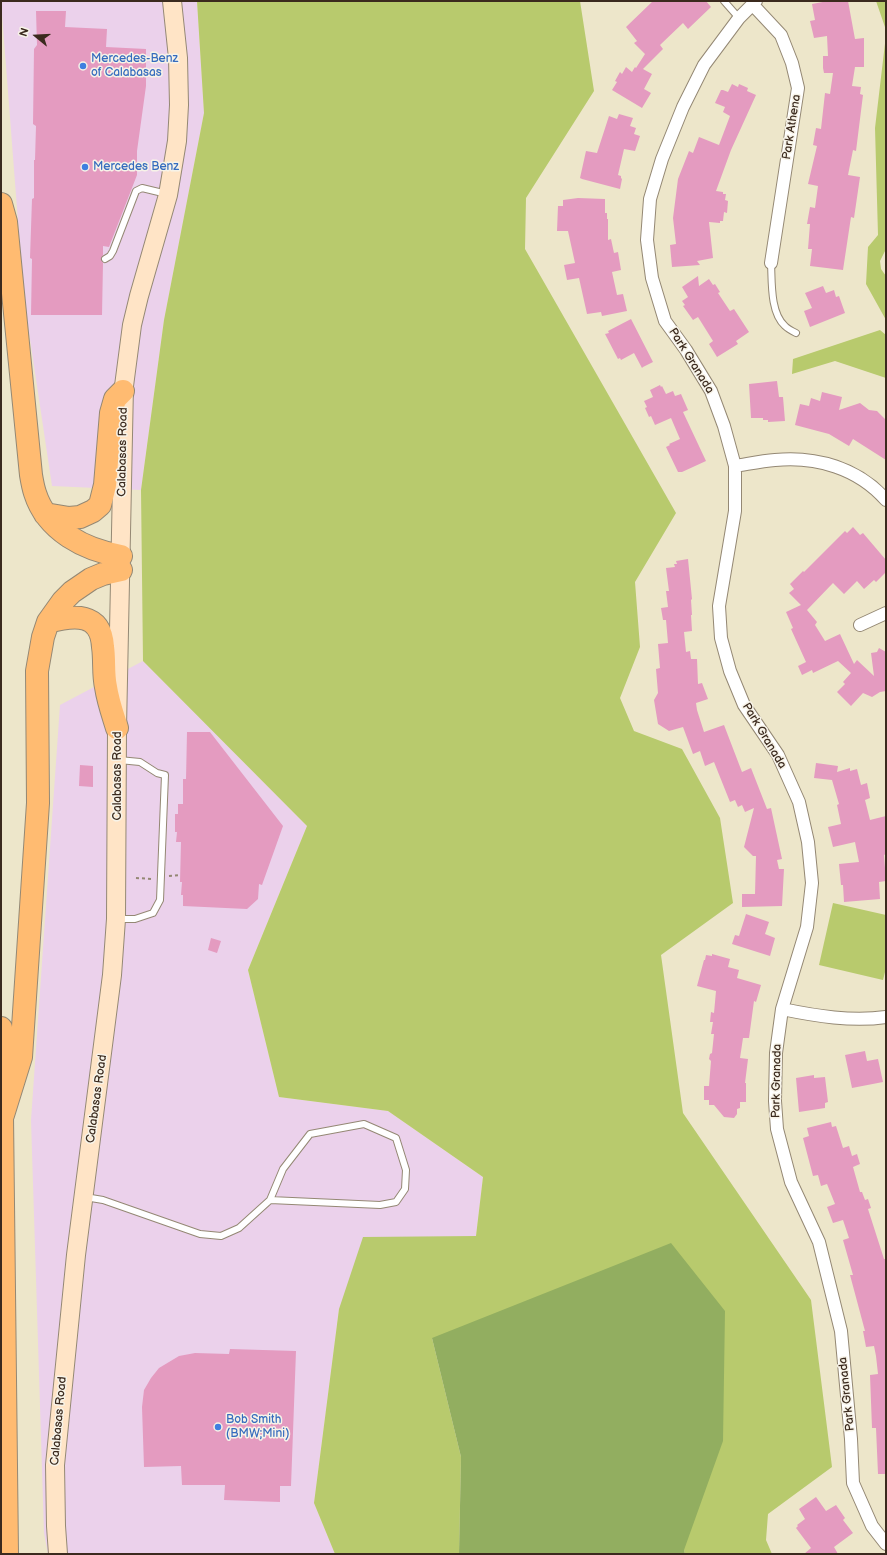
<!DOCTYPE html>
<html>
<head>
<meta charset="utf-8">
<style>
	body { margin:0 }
	#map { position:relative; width:887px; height:1555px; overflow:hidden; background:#ede6ca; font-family:"Balsamiq Sans",sans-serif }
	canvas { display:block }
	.frame { position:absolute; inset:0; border:2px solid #3b2a1e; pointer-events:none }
	.north { position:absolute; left:16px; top:16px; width:40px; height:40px; -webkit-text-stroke:3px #f7f3e8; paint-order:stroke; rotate:288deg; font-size:11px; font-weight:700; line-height:16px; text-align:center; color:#3b2a1e }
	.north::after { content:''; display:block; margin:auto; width:14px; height:18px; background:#3b2a1e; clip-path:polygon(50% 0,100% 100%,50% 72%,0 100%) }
</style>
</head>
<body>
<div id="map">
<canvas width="887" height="1555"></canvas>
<div class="frame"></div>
<div class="north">N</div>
</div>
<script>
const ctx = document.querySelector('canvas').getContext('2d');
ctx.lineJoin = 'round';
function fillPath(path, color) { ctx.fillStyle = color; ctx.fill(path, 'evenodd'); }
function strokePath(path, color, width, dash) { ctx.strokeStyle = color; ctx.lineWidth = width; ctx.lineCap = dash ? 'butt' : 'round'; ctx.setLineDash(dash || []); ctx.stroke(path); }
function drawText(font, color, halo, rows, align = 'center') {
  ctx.font = font + ' "Balsamiq Sans",sans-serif'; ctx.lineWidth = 3; ctx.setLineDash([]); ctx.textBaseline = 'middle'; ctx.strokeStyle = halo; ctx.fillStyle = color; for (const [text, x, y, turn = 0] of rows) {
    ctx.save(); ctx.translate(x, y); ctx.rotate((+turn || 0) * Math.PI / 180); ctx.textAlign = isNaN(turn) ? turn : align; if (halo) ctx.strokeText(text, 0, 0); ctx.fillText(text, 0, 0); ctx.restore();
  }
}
fillPath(new Path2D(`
	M1 1H197L204 113 164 320 141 490 52 486 24 299Z
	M143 661 307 826 248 970 279 1097 388 1111 483 1177 476 1236 339 1309 314 1503 335 1554H48L44 1533 31 1120 60 705Z`), '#ebd1eb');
fillPath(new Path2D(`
	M197 1H580L594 91 526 198 525 249 676 513 635 582 640 647 620 698 634 731 682 749 720 818 733 903 661 955 683 1113 811 1300 832 1467 768 1514 766 1540 772 1554H685L684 1550 432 1338 461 1457 459 1554H335L314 1503 339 1309 363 1237 476 1236 483 1177 388 1111 279 1097 248 970 307 826 143 661 141 490 164 320 204 113Z
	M876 1H886V30Z
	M886 35V249L880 261 881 269 886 276V320L866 284 868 247 878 235 875 128Z
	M880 330 886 335V378L835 361 792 374 793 359Z
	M833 903 886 915V968L883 980 819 965Z`), '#b8ca6d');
fillPath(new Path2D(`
	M671 1243 725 1311 723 1441 684 1550 685 1554H459L461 1457 432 1338Z`), '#92ae60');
fillPath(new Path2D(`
	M653 1H706L711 7 688 29 683 23 660 45 663 49 643 69 652 74 644 89 651 93 642 108 612 90 617 82 615 81 620 72 622 74 626 67 632 72 635 67 636 68 645 54 634 43 637 41 626 27Z
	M828 1H848L855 39 864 38V67H855L852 86 861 87 860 94 863 95 856 151 853 150 848 175 860 177 854 218 851 217 843 270 810 266 812 249H808L810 224H807L810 207 815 208 818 186 808 184 817 146 813 145 816 128 821 129 825 93 830 94 833 73H824L823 68V56H828L827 36 814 38 810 21 815 20 812 4Z
	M36 11H66L65 27 107 29 106 47 146 49V86L137 151V175L109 247 103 246V255L101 259 103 263 102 315H31L32 259 30 258 32 199 34 198V160H35L36 126 33 124 34 49 37 45Z
	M732 84 738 87 739 84 748 88 747 91 756 95 731 150 716 191 723 192V194H726L725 200 728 201 727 213 724 212 723 221H720V223L709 222 713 258 697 261 700 265 672 267 670 245 676 244 673 218 678 179 689 151 693 153 699 137 719 145 730 116 723 112 725 107 715 103 721 90H723L728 92Z
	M619 114 633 118 630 126 636 128 634 134 640 136 635 151 624 149 618 175 621 176V178L622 179 620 189 582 179 580 178 586 151 597 153 609 116 617 119Z
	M578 198 605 199V213H607V219H608V240L611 239 614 253 618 252 621 270 612 272 617 295 623 294 627 311 602 316 601 312 587 314 579 278 567 280 564 265 575 263 568 231H557L558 206H563V200Z
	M698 276 699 286 709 279 713 285 715 284 720 292 718 293 730 311 734 309 749 332 736 341 738 344 717 357 709 344 713 341 698 317 693 320 683 306 685 305 682 301 688 297 682 287Z
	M823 286 826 293 834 290 836 297 839 296 845 313 810 327 804 311 812 308 805 293Z
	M631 319 653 362 643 367 642 368 634 353 621 360 620 358 618 359 605 334 609 333 608 331Z
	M777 381 779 397H783L785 421 768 422V420H763V418H751L749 384Z
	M660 385 661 387 662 386 666 394 673 391 675 396 681 394 688 410 683 412 706 461 682 472H678L666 447 670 445 669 444 680 439 671 418 655 425 651 416 649 417 645 408 647 407 644 401 653 397 650 390Z
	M822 392 842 397 839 410 860 403 869 410 877 411 886 420V460L853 439 849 446 829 434 795 425 800 404 809 406 811 398 820 401Z
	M853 527 860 535 863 533 886 560V572L876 582 874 580 864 589 857 581 844 594 833 583 807 610 817 622 815 625 825 641 840 634 854 664 857 660 874 676 871 653 877 652 879 648 886 652V691L880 692 872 697 863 693 851 706 837 692 845 684 843 682 851 673 838 661 813 673 812 670 802 675 798 666 806 662 791 629 793 628 786 612 801 605 789 593 794 589 790 584 803 571 804 572 845 531 847 533Z
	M688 559 692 599 691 600 692 615H691L692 631 684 632 686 652 690 651 691 659H697L698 684 702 683 708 699 696 703 697 710 704 732 724 725 742 772 751 768 767 809 771 808 782 859 777 860 779 869H784L782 906 742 907V894H755L756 856H753L744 847 754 808 745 812 742 805 738 807 735 800 730 802 714 762 705 766 700 751 693 754 683 727 669 731 658 724 654 700 658 693 656 669 660 668 658 644 668 643 666 620H663L661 608 668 607 666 591H669L666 568 675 567 674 564H677L676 561Z
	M187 732H210L283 826 262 885 259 884 258 899 247 909 183 906V895H181L182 882H180L181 842H176L177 832H175V814H178V804H183V779H186Z
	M816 763 838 766 837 772 850 768V771L857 769 861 785 867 783 870 798 865 800 870 820 886 816V854L884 855 886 881 879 882 880 899 844 902 843 885H841L839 864 859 862 855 842 833 847 828 827 841 824 837 805 839 804 832 780 814 778Z
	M80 765 93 766V787L79 786Z
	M746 914 769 922 765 934 775 938 770 956 732 944 735 935 739 936Z
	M211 938 221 941 217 953 208 950Z
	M712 954 730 959 728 967 739 970 737 978 761 985 756 1002 754 1001 749 1038H743L740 1058 748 1059 745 1083H746V1102H740V1108L737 1109V1114L734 1118 724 1117 714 1105H709V1100H704V1086H709L711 1061 709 1059 710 1054 712 1053 714 1034H711L713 1022H710L711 1012 714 1013 716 991 697 986 704 960H705L706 955 712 956Z
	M865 1051 867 1061 878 1059 883 1082 852 1088 845 1055Z
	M814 1075V1078L825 1077 828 1102 825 1103V1108L799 1112 796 1078Z
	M831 1122 832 1127 836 1126 843 1148 849 1146 852 1156 857 1154 860 1164 853 1167 860 1192H862L865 1200 868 1199 871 1208 868 1209 884 1259H886V1474H878L876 1428H872L870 1375 878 1374 876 1356 874 1346 866 1347 863 1331H865L850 1275H853L843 1240 849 1238 843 1220 833 1223 827 1207 835 1204 827 1184 821 1186 818 1175 813 1176 803 1138 809 1136 807 1128Z
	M230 1349 296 1351 291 1486H280V1502L224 1500 225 1485H182L181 1466 144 1467 142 1407 144 1390 151 1378 159 1368 179 1356 195 1353 229 1354Z
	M816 1497 826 1511 836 1505 845 1518 843 1520 853 1533 834 1547 838 1554H804L811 1548 796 1528 798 1526 797 1525 805 1519 799 1509Z`), '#e49bc0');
const lane = new Path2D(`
	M724 1 739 18
	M105 259 110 256 113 251 136 191 142 188 167 194
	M771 263C772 281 770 313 785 326 788 329 792 331 796 333
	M117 919H135L153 913 160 900 165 775 157 773 140 762 119 760
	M85 1197 103 1200 200 1234 221 1236 239 1228 270 1200 380 1205 396 1202 405 1189 406 1170 396 1138 364 1124 310 1134 283 1169 270 1200`);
const street = new Path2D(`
	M756 1 739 18 704 65 683 107 662 159 650 199 647 240 652 278 665 321 686 350 711 391 724 426 735 466V511L719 606 721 638 730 671 744 705 778 755 799 802 808 842 812 883 807 927 782 1009 776 1053 775 1101 777 1129 791 1182 819 1242 841 1331 851 1439 853 1483 872 1526 886 1544
	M752 4 781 35 792 63 798 88 771 263
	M735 466C748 464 762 461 775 460 816 456 858 468 886 500
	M860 625 886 613
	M782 1009C816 1016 852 1022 886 1017`);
const secondary = new Path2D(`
	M58 1554 56 1526 55 1465 76 1255 112 975 116 919 117 728 124 386 132 325 139 296 168 195 177 141 179 105 178 58 172 1`);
const highway = new Path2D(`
	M1 204 6 222 31 475C32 481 33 487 35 493 47 531 85 550 121 556
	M45 514 69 518 80 517 93 511 100 505 105 485 111 413 115 399 123 391
	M48 622C74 615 101 612 103 647 105 660 103 674 106 687 108 701 113 715 117 728
	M1 1028 7 1554
	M3 1115 21 1057 38 803 37 671 43 637 48 622 63 601 72 592 91 579 103 574 121 570`);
strokePath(lane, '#948874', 8);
strokePath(street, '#948874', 14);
strokePath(secondary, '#948874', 20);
strokePath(highway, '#948874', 24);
strokePath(new Path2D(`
	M169 876 180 875
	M136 878 153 879`), '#948874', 2, [3, 3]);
strokePath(lane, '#fff', 6);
strokePath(street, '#fff', 12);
strokePath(secondary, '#ffe4c6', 18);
strokePath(highway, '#ffbb71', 22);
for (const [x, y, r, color] of [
	[83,66,4,"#3f7fe0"],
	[85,167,4,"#3f7fe0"],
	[218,1427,4,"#3f7fe0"]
]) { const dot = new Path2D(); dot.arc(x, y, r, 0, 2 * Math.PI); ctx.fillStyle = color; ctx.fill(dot); strokePath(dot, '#f7f3e8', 1.5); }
drawText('12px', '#366cbe', '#f7f3e8', [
	["Mercedes-Benz",91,59],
	["of Calabasas",91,73],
	["Mercedes Benz",93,167],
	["Bob Smith",226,1420],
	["(BMW;Mini)",226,1434]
], 'left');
drawText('12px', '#3b2a1e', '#f7f3e8', [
	["Park Athena",792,127,-81],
	["Park Granada",691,361,58],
	["Calabasas Road",123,452,-89],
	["Park Granada",764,736,59],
	["Calabasas Road",118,776,-90],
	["Park Granada",777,1081,-89],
	["Calabasas Road",97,1099,-82],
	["Park Granada",847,1394,-96],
	["Calabasas Road",59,1421,-85]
]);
</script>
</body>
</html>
